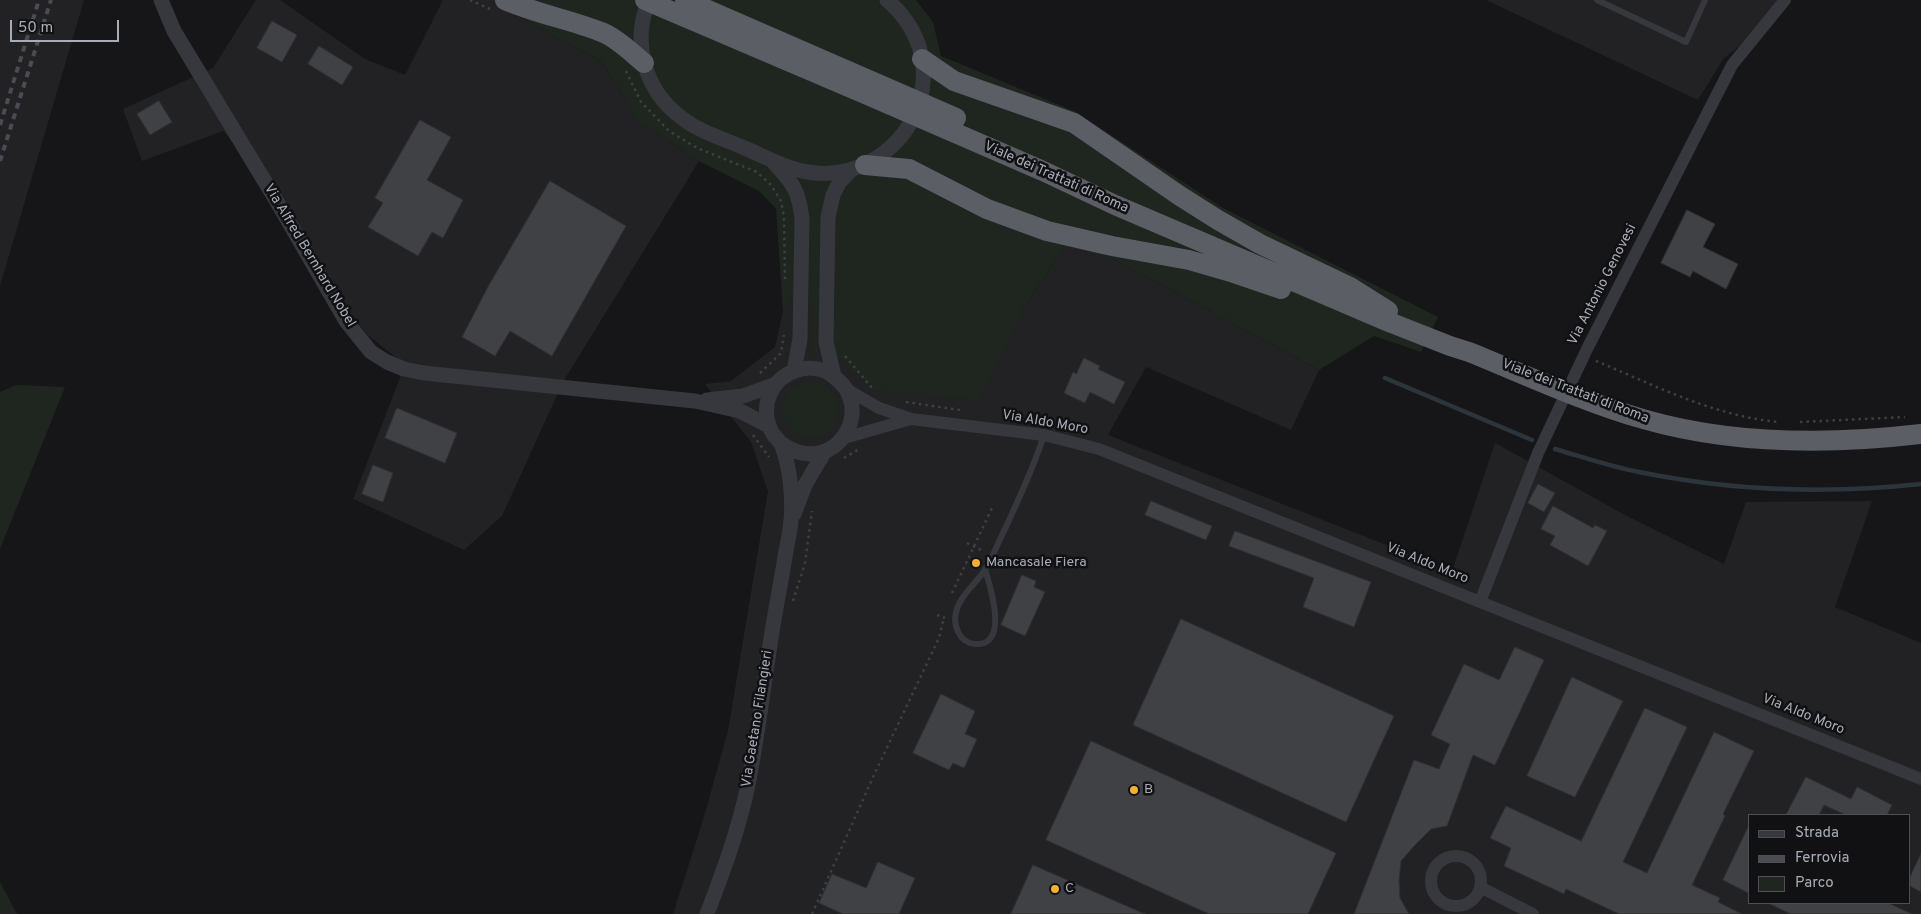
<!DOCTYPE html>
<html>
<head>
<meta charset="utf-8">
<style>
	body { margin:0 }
	#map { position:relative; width:1921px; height:914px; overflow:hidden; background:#161618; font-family:Overpass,sans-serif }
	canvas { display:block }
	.legend { position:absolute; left:1748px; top:814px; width:162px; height:90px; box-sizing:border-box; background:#111113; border:1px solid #4d4f55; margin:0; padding:6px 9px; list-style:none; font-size:15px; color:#a8adb8 }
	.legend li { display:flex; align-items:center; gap:10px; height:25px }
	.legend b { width:25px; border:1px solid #4d4f55 }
	.scale { position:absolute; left:10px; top:20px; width:109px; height:22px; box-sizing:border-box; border:2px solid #a8adb8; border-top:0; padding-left:6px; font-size:15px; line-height:18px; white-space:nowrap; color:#a8adb8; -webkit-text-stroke:4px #111113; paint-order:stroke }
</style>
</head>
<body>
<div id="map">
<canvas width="1921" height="914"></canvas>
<ul class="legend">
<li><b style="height:6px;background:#37383d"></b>Strada</li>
<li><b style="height:6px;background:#4a4c52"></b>Ferrovia</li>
<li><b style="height:14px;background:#1e261f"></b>Parco</li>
</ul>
<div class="scale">50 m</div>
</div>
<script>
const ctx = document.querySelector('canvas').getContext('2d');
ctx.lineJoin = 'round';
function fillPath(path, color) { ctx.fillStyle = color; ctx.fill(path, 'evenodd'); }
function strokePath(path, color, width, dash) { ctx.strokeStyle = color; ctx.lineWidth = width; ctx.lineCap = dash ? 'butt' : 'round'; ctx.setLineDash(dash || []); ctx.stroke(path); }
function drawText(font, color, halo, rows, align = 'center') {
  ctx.font = font + ' Overpass,sans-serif'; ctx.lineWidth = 5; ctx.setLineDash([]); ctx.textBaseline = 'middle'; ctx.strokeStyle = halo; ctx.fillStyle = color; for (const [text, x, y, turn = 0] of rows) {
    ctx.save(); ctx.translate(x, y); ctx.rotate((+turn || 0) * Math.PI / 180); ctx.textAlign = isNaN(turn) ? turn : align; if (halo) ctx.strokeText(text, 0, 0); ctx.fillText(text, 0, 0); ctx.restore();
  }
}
fillPath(new Path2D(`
	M0 0H84L0 286Z
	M256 0H280L365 59 405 75 443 0H488L601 61 638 120 699 161 563 382 502 516 464 550 353 499 405 365 368 335 332 291 262 178 223 131 142 161 123 109 213 68Z
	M1486 0H1787L1771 22 1724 58 1698 100Z
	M1071 236 1319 370 1291 430 1146 367 1108 435 1452 571 1495 443 1629 517 1724 564 1746 502 1872 501 1835 607 1921 643V914H673L703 820 728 731 768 491 751 442 705 384 731 381 775 347 783 312 803 279 1021 312ZM1750 815H1910V903H1750Z`), '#222225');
fillPath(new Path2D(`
	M488 0H916L933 22 941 56 1074 111 1223 208 1438 317 1421 352 1374 336 1319 370 1071 236 1021 312 979 400 873 390 839 357 817 326 816 346 818 352 817 354H810L812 317 803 280 783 312 776 209 759 191 699 161 638 120 601 61Z
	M783 410a28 28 0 1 1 56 0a28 28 0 1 1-56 0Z
	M16 385 65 387 0 549V392Z
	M0 882 17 914H0Z`), '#1e261f');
strokePath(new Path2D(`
	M1385 378 1532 440
	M1555 449C1583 457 1611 467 1639 472 1732 491 1828 494 1921 484`), '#2c353c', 4.5);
const building = new Path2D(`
	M272 21 297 35 282 62 257 48Z
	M319 46 353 67 342 85 308 64Z
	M159 101 172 122 150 135 137 114Z
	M420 120 451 137 427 180 463 200 443 238 432 232 418 256 368 227 383 203 375 198Z
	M550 181 626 226 552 356 510 331 495 356 462 337 489 285Z
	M1687 210 1715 224 1703 247 1738 264 1726 289 1693 271 1690 277 1661 263Z
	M1084 358 1100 366 1098 369 1125 382 1114 404 1090 392 1085 403 1064 393 1073 372 1076 374Z
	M397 408 457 433 445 463 385 438Z
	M373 465 393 473 383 502 362 494Z
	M1538 484 1555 493 1544 512 1528 503Z
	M1151 501 1212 526 1206 540 1145 515Z
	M1553 506 1593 528 1595 525 1607 531 1588 566 1550 545 1555 536 1541 529Z
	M1235 531 1371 582 1354 627 1303 607 1314 578 1229 546Z
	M1022 575 1036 581 1034 587 1045 592 1025 636 1001 625Z
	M1181 619 1394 716 1346 822 1133 725Z
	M1515 647 1544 660 1495 765 1473 755 1447 826 1431 829 1414 846 1401 861 1399 881 1400 898 1409 914H1354L1414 760 1439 769 1450 744 1431 735 1464 664 1499 680Z
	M1572 677 1623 701 1575 797 1527 776Z
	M941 694 975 711 965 734 977 739 964 768 953 763 949 770 913 753Z
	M1645 708 1687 727 1623 862 1647 873 1714 732 1754 751 1723 814 1725 816 1692 885 1720 898 1718 902 1742 914H1619L1566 889 1564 894 1504 866 1511 848 1490 838 1506 806 1581 841Z
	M1091 741 1336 853 1308 914H1209L1046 840Z
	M1806 777 1851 799 1857 787 1892 805 1887 815H1846L1824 805 1819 815H1786Z
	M1750 823V894L1723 880Z
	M1921 854V892L1910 886V877Z
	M878 862 915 878 899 914H843L819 903 832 874 866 888Z
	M1033 865 1145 914H1011Z
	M1768 903H1888L1912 914H1791Z`);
fillPath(building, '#404145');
strokePath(building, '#303034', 1);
strokePath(new Path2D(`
	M470 0 490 9
	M626 71 641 102 669 131 697 148 757 172 771 185 781 201 784 217 785 282
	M845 356 872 388
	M1596 361C1654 385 1716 417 1780 422
	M760 373 781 353 784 335
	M906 402 960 410
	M1800 422 1905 417
	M753 435 769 457
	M844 458 861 448
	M967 543 983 551
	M952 593 992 508
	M793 601 805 563 812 511
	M937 615 945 618
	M812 914 874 775 939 638 944 617`), '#3d3f44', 2.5, [2.5, 4]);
strokePath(new Path2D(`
	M1597 0 1686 42 1705 0
	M985 569C990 586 1010 647 975 644 959 643 953 625 956 612 960 595 977 583 986 568 994 555 999 540 1006 527 1020 496 1034 467 1044 435`), '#37383d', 6);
strokePath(new Path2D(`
	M846 389 879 408 911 419 1044 435 1099 449 1921 779
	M844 438 911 419
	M1480 602 1538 453 1587 349 1732 65 1785 0
	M1431 881a25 25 0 1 1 50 0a25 25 0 1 1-50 0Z
	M1480 887 1533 914`), '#37383d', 12);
strokePath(new Path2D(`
	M161 0 174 31 276 200 346 321 371 352 387 362 404 369 424 373 695 401 740 411 769 426
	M649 0C631 43 645 91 682 118 698 131 721 138 740 146 762 155 784 168 808 172 863 182 919 139 923 83 926 51 912 21 887 0
	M775 164C794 184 799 192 802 219L800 339 794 371
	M834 376 826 342 828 217 833 195 839 183 852 169
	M707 400 743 396 776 384
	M794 514 805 485 825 451
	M707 914C723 872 739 829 748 785 758 734 764 683 772 632 776 607 781 582 785 557 787 545 790 533 791 520 793 497 790 468 782 446 780 441 776 438 773 434 766 422 764 407 770 394 780 370 812 360 833 376 879 408 834 480 782 444`), '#37383d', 15);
strokePath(new Path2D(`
	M505 0C537 14 572 20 604 33 619 40 631 52 644 63
	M645 0 870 96 1043 171 1115 205 1389 322 1450 346 1469 352C1526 375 1584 402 1643 419 1733 445 1828 445 1921 434
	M685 0 956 118
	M922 59 954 81 1074 123 1180 196 1218 220 1260 244 1350 287 1388 311
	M865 165 909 169 987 209 1047 231 1112 246 1189 260 1234 273 1281 289`), '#5b5e65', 20);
strokePath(new Path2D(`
	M0 125 39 0
	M0 161 51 0`), '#4a4c52', 4, [6, 5]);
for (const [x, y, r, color] of [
	[976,563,5,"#f2b134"],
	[1134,790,5,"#f2b134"],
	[1055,889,5,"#f2b134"]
]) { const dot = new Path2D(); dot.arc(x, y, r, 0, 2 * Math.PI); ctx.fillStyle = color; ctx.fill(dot); strokePath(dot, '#111113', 2); }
drawText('14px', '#a8adb8', '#111113', [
	["Viale dei Trattati di Roma",1056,178,24],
	["Via Alfred Bernhard Nobel",309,256,59],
	["Via Antonio Genovesi",1603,285,-63],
	["Viale dei Trattati di Roma",1575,392,21],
	["Via Aldo Moro",1045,423,10],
	["Via Aldo Moro",1427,564,22],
	["Via Aldo Moro",1803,715,22],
	["Via Gaetano Filangieri",758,719,-81]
]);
drawText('14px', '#a8adb8', '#111113', [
	["Mancasale Fiera",986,563],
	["B",1144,790],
	["C",1065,889]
], 'left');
</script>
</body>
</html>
